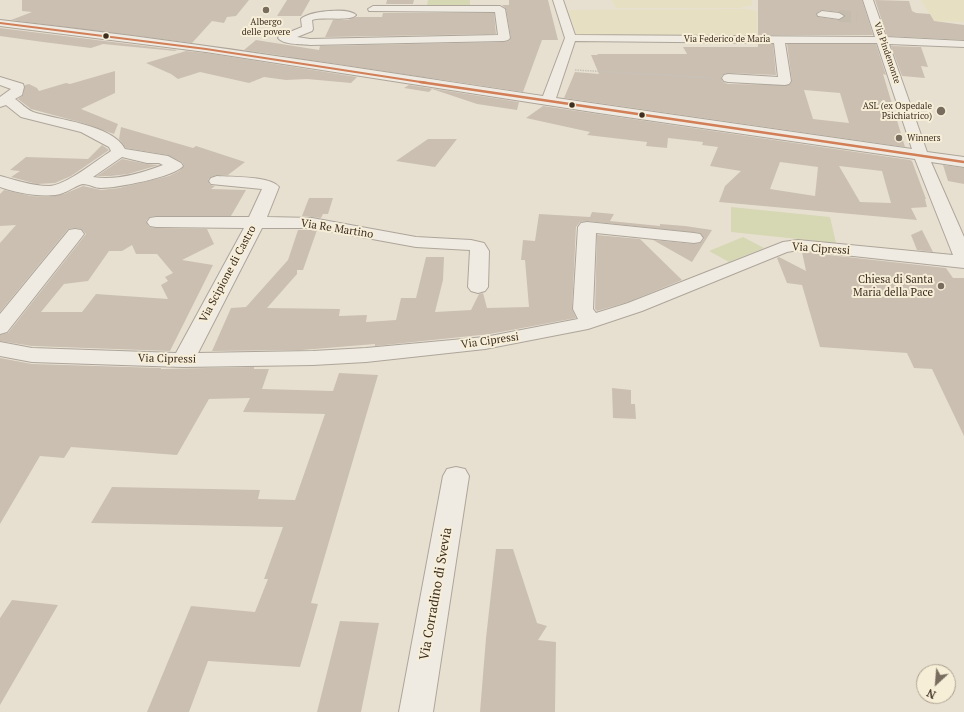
<!DOCTYPE html>
<html>
<head>
<meta charset="utf-8">
<style>
	body { margin:0 }
	#map { position:relative; width:964px; height:712px; overflow:hidden; background:#e7e0d1; font-family:"PT Serif",serif }
	canvas { display:block }
	.north { position:absolute; left:916px; top:664px; width:40px; height:40px; box-sizing:border-box; background:#f7eed8; border:1px solid #ada18e; border-radius:50%; rotate:206deg; font-size:11px; font-weight:700; line-height:16px; text-align:center; color:#3d2e20 }
	.north::after { content:''; display:block; margin:auto; width:14px; height:18px; background:#786c5e; clip-path:polygon(50% 0,100% 100%,50% 72%,0 100%) }
</style>
</head>
<body>
<div id="map">
<canvas width="964" height="712"></canvas>
<div class="north">N</div>
</div>
<script>
const ctx = document.querySelector('canvas').getContext('2d');
ctx.lineJoin = 'round';
function fillPath(path, color) { ctx.fillStyle = color; ctx.fill(path, 'evenodd'); }
function strokePath(path, color, width, dash) { ctx.strokeStyle = color; ctx.lineWidth = width; ctx.lineCap = dash ? 'butt' : 'round'; ctx.setLineDash(dash || []); ctx.stroke(path); }
function drawText(font, color, halo, rows, align = 'center') {
  ctx.font = font + ' "PT Serif",serif'; ctx.lineWidth = 4; ctx.setLineDash([]); ctx.textBaseline = 'middle'; ctx.strokeStyle = halo; ctx.fillStyle = color; for (const [text, x, y, turn = 0] of rows) {
    ctx.save(); ctx.translate(x, y); ctx.rotate((+turn || 0) * Math.PI / 180); ctx.textAlign = isNaN(turn) ? turn : align; if (halo) ctx.strokeText(text, 0, 0); ctx.fillText(text, 0, 0); ctx.restore();
  }
}
fillPath(new Path2D(`
	M612 0H752V5L740 8H616Z
	M921 0H964V22L934 21Z
	M746 9 757 11V36L577 35 568 10Z`), '#e6dfc2');
fillPath(new Path2D(`
	M428 0H470V5H427Z
	M731 207 830 217 836 243 731 232Z
	M743 237 764 248 729 262 709 251Z`), '#d6d7b3');
fillPath(new Path2D(`
	M22 0H249L236 16 227 17 224 23 212 21 192 43 11 20 32 12 22 11Z
	M287 0H310L301 16H277Z
	M387 0H414L413 4H386Z
	M509 0H548L558 40H542L523 92 244 50 256 40 319 50 320 46 504 42 509 41 511 38 506 9 502 5H509Z
	M758 0H862L873 35H758ZM822 10 839 12 845 17 839 20 818 17 816 14Z
	M875 0 909 1 912 11 916 13 930 14 934 21 964 25V40L887 36Z
	M383 13H494L496 34 325 37 333 20H348L356 17H382Z
	M0 28 177 50 175 51 103 44 91 48 43 42 0 36Z
	M758 44H773L776 75 728 73 724 74 721 77 723 82 728 84 789 85 792 81 787 44H876L886 75 883 74 905 147 564 98 575 72 599 74 591 55H598L597 54H687L683 47H758ZM804 90 840 93 849 123 813 119Z
	M891 46 921 47 928 67 921 66 925 78 902 76Z
	M186 51 206 53 357 77 351 83 307 79 286 80 264 77 249 83 200 72 178 79 171 74 146 63Z
	M115 71V93L81 109 118 124 114 134 83 123 31 109 18 99 23 95 25 85 29 84 37 88 39 91 66 83 70 84Z
	M409 85 519 102 517 110 477 104 432 89 429 92 404 88Z
	M543 106 910 160 912 161 926 199H925L927 207 911 208 917 220 719 202 725 186 741 171 710 166 718 147 702 145 703 142 668 138 667 148 646 146 647 142 587 135 590 132 526 118ZM780 162 818 167 815 196 770 189ZM839 166 882 171 891 203 860 202Z
	M121 127 193 148 196 146 245 162 228 175H217L211 177 208 180 210 185 215 186 211 189 246 190 231 216H156L150 217 146 221 149 227 156 228 207 229 214 244 182 260 213 265 170 351 32 346 0 341V335L8 333 86 234 81 229 75 228 68 229 0 312V243L16 225 0 226V194L4 190 31 196 49 197 64 194 83 186 101 190 119 188 169 176 179 171 184 166 182 162 168 155 126 148 119 139ZM132 245 136 254H157L173 273 165 277 168 281 161 285 168 299 96 294 82 312H41L64 284 88 281 109 251H122Z
	M428 139H457L435 167 396 161Z
	M102 145 109 150 71 176 55 183 37 184 11 177 20 171 10 170 26 157 88 159Z
	M122 159 147 164 159 165 128 174 111 176H97Z
	M943 165 964 168V184L948 181Z
	M309 198H333L328 214H323L321 218 302 216Z
	M592 212 614 214 610 221 660 226V224L685 226 712 230 692 262 653 240 694 244 700 243 704 239 700 233 587 221 580 222 576 227 572 309 576 318 490 334 375 346V344L302 350 212 351 231 308 246 307 288 260 298 230H317L303 270H297V274L267 308 340 309 339 316 367 315 366 322 396 320 401 298H416L426 257H444L443 280 435 312 471 310 479 294 483 293 487 308 529 307 525 260H521L523 240 535 241 539 214 590 217Z
	M922 230 933 252 917 250 911 235Z
	M597 235 640 239 682 280 628 302 597 311 595 309Z
	M802 252 946 268 953 278H964V436L932 369 914 368 907 353 820 347 802 285 787 283 777 258 779 257 806 271Z
	M0 358 32 364 161 368V369L254 367V369H269L262 389 333 391 339 373 378 375 311 603 318 604 300 667 208 661 189 712H147L191 606 255 612 268 579H264L283 527 91 523 112 487 260 490 258 499 295 500 325 414 243 412 250 398 209 399 177 455 71 447 64 458 40 456 0 524Z
	M612 388 631 390V404H635L636 419 613 418Z
	M496 549H513L537 623 547 626 538 640 556 642 555 712H480L486 638Z
	M12 600 58 605 0 705V618Z
	M340 621 379 623 361 712H317Z`), '#cbbfb2');
strokePath(new Path2D(`
	M839 16 857 17`), '#c5bcae', 12, [12, 5.5]);
const minor = new Path2D(`
	M553 0H563L575 35 875 37 863 0H873L886 37 964 41V47L889 44 927 152 964 157V167L931 162 964 237V268L798 250 787 252 642 311 588 329 485 349 366 362 313 365 183 367 32 362 0 356V342L32 348 176 353 244 228 156 227 150 226 147 222 150 218 156 217H249L262 189 211 184 209 181 211 178 217 176C231 177 271 176 279 187L267 217 312 218 416 237 471 240 484 243 489 251 488 287 485 291 478 293 471 291 468 287 470 250 416 247 312 228H262L198 353 313 351 366 348 485 337 578 319 573 309 578 227 581 223 587 222 694 233 700 234 703 238 700 242 694 243 596 233 593 309 596 313 628 303 783 242 798 240 953 255 915 159 599 113 206 52 0 26V20C182 40 362 69 543 96L565 38ZM575 41 774 43 778 77 728 74 724 75 722 78 724 81 728 82 785 85 789 84 791 81 785 43H877L912 149 556 98Z
	M373 6H500L505 9 510 38 508 40 504 41 310 45C301 44 284 45 278 38L280 36 302 27 301 19C308 11 349 7 356 15 350 22 323 16 312 20L313 29 312 31 297 37 310 39 498 35 495 12 369 11 368 9Z
	M822 11 839 13 844 16 839 19 818 16 817 14Z
	M0 77 23 84 24 87 22 95 15 99C21 103 26 109 33 112 57 120 112 124 125 149L168 156 181 163 183 166C175 177 116 188 101 188 95 188 89 184 83 184 77 185 69 191 63 193 48 199 15 193 0 187V176C16 180 32 186 49 186 65 186 97 160 111 151L109 147 81 132 21 117 6 105 0 107V97L11 89 0 85ZM122 157 147 163H159L163 165C142 173 116 181 93 177Z
	M75 229 81 230 84 234 81 238 7 332 0 334V314L69 230Z
	M456 467 465 469 469 476 433 712H399L443 476 447 469Z`);
strokePath(minor, '#ada599', 2);
strokePath(new Path2D(`
	M575 70 715 78`), '#c8c2b9', 1.5, [1.5, 1]);
fillPath(minor, '#efebe3');
strokePath(new Path2D(`
	M0 23 206 49 427 83`), '#d27e57', 2);
strokePath(new Path2D(`
	M420 82 964 162`), '#d27e57', 2.5);
for (const [x, y, r, color] of [
	[266,10,4,"#786c5e"],
	[106,36,3.5,"#3d2e20"],
	[572,105,3.5,"#3d2e20"],
	[941,111,5,"#786c5e"],
	[642,115,3.5,"#3d2e20"],
	[899,138,4,"#786c5e"],
	[941,286,4,"#786c5e"]
]) { const dot = new Path2D(); dot.arc(x, y, r, 0, 2 * Math.PI); ctx.fillStyle = color; ctx.fill(dot); strokePath(dot, '#f7eed8', 1.5); }
drawText('9px', '#3d2e20', '#f7eed8', [
	["Albergo",266,22],
	["delle povere",266,32],
	["ASL (ex Ospedale",932,106,"right"],
	["Psichiatrico)",932,116,"right"],
	["Winners",907,138,"left"]
]);
drawText('9px', '#3d2e20', '#f7eed8', [
	["Via Federico de Maria",727,39],
	["Via Pindemonte",887,53,71]
]);
drawText('11px', '#3d2e20', '#f7eed8', [
	["Via Re Martino",337,229,9],
	["Via Cipressi",821,249,4],
	["Via Scipione di Castro",228,274,-62],
	["Via Cipressi",490,341,-8],
	["Via Cipressi",167,359,1]
]);
drawText('11px', '#3d2e20', '#f7eed8', [
	["Chiesa di Santa",933,280],
	["Maria della Pace",933,293]
], 'right');
drawText('13px', '#3d2e20', '#f7eed8', [
	["Via Corradino di Svevia",436,594,-80]
]);
</script>
</body>
</html>
